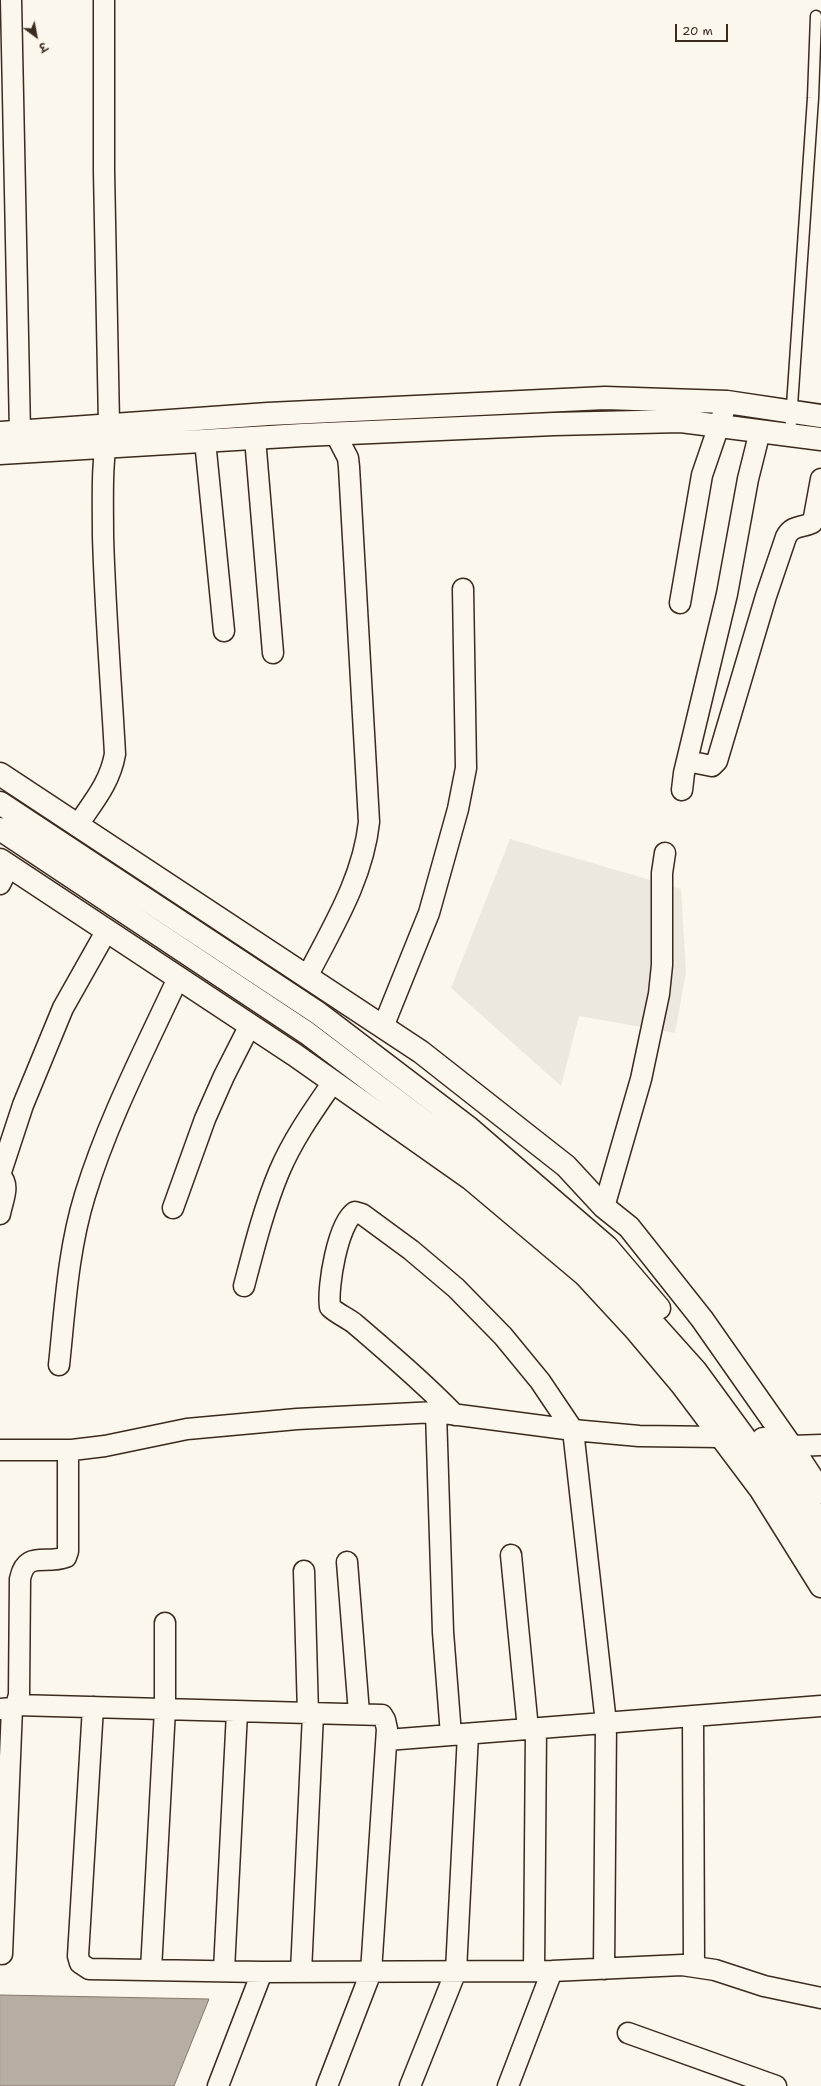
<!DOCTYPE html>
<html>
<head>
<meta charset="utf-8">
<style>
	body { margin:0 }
	#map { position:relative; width:821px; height:2086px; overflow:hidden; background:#fbf7ec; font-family:"Shantell Sans","Playpen Sans Deva",sans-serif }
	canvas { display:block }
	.north { position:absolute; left:16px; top:16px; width:40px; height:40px; -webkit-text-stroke:3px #fbf7ec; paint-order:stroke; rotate:148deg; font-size:11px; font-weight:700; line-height:16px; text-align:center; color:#3b2a1e }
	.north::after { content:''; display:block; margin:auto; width:14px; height:18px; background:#3b2a1e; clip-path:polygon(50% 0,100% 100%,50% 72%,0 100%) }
	.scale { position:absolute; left:675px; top:24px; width:53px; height:18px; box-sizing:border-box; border:2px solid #3b2a1e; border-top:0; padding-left:5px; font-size:12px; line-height:14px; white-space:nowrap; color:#3b2a1e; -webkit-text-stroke:3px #fbf7ec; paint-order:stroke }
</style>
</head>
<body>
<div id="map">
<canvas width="821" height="2086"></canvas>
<div class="north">उ</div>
<div class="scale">20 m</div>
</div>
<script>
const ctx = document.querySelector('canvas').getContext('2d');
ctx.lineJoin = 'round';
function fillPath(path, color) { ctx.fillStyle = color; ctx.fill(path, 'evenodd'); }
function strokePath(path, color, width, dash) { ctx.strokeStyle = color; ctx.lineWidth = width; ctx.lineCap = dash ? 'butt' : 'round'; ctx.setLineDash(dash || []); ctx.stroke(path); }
fillPath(new Path2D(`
	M510 839 681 889 686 972 675 1033 579 1016 561 1086 451 988Z`), '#ede8dd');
const water = new Path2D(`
	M0 1995 209 1999 174 2086H0Z`);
fillPath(water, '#b6aea2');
strokePath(water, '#85796d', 1);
const lane = new Path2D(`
	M790 435 813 98 816 16`);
const street = new Path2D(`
	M11 0 20 432
	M255 438 273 653
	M205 441 224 631
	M680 603 702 475 727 402
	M687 761 712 766 717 761 766 596 786 537C792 525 801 528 812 523L814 517 821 479
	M682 790 684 773 727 594 748 479 760 431
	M77 826C93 802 110 783 115 754 111 681 105 609 103 536 103 499 101 461 109 424L104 171V0
	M0 884 9 866
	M307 977C332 928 363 879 369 822L349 467 348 458 335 433
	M383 1027 429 913 458 809 466 768 463 589
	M604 1207 641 1079 659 994 662 965V873L665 853
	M173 1208 205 1119 224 1076 250 1025
	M0 1214C2 1201 11 1186 0 1175L23 1105 63 1008 107 930
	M244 1286C254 1248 264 1208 279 1172 293 1139 313 1111 333 1082
	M59 1365C65 1308 68 1250 85 1195 108 1120 145 1049 178 978
	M436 1412 443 1632 451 1735
	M455 1415C424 1383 390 1354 355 1324 348 1318 337 1314 330 1307 327 1287 338 1223 355 1212L362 1214 411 1250 456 1288 503 1336 540 1381 573 1430 606 1723 604 1969
	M791 1446 821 1445
	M0 1450H72L105 1446 187 1429 297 1419 436 1412 573 1430 639 1436 721 1437
	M511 1555 528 1729
	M347 1562 359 1713
	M304 1571 308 1714
	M16 1705 382 1715 385 1720 387 1729 371 1972 327 2086
	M93 1707 78 1956 80 1963 89 1969 262 1972 552 1971 682 1965 715 1970 764 1986 821 1998
	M0 1709 12 1708 16 1705 19 1695 20 1579C26 1550 45 1565 66 1557L68 1551V1450
	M693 1716 694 1966
	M387 1740 821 1706
	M2 1954 12 1708
	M151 1970 165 1709V1623
	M224 1970 237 1712
	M534 1971 536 1728
	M301 1972 313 1714
	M628 2033 776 2086
	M218 2086 262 1972
	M410 2086 456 1971 468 1734
	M508 2086 552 1971`);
const secondary = new Path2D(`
	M0 433 268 414 605 398 727 402 821 416
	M0 453 303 435 554 424 681 421 821 439
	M0 774 421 1052 566 1166 604 1207 629 1227 702 1319 791 1446 821 1492
	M0 860 295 1055 471 1179 585 1275 634 1328 682 1385 761 1490 821 1586`);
const primary = new Path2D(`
	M0 803 318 1013 469 1128 607 1247 659 1308
	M0 829 307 1033 483 1166 600 1264 695 1370 774 1478 821 1555
	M763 1439 789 1473 821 1525`);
strokePath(lane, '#3b2a1e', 13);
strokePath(street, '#3b2a1e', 23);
strokePath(secondary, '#3b2a1e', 25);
strokePath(primary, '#3b2a1e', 25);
strokePath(lane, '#fbf7ec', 10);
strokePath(street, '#fbf7ec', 20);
strokePath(secondary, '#fbf7ec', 22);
strokePath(primary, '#fbf7ec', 22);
</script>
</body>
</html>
